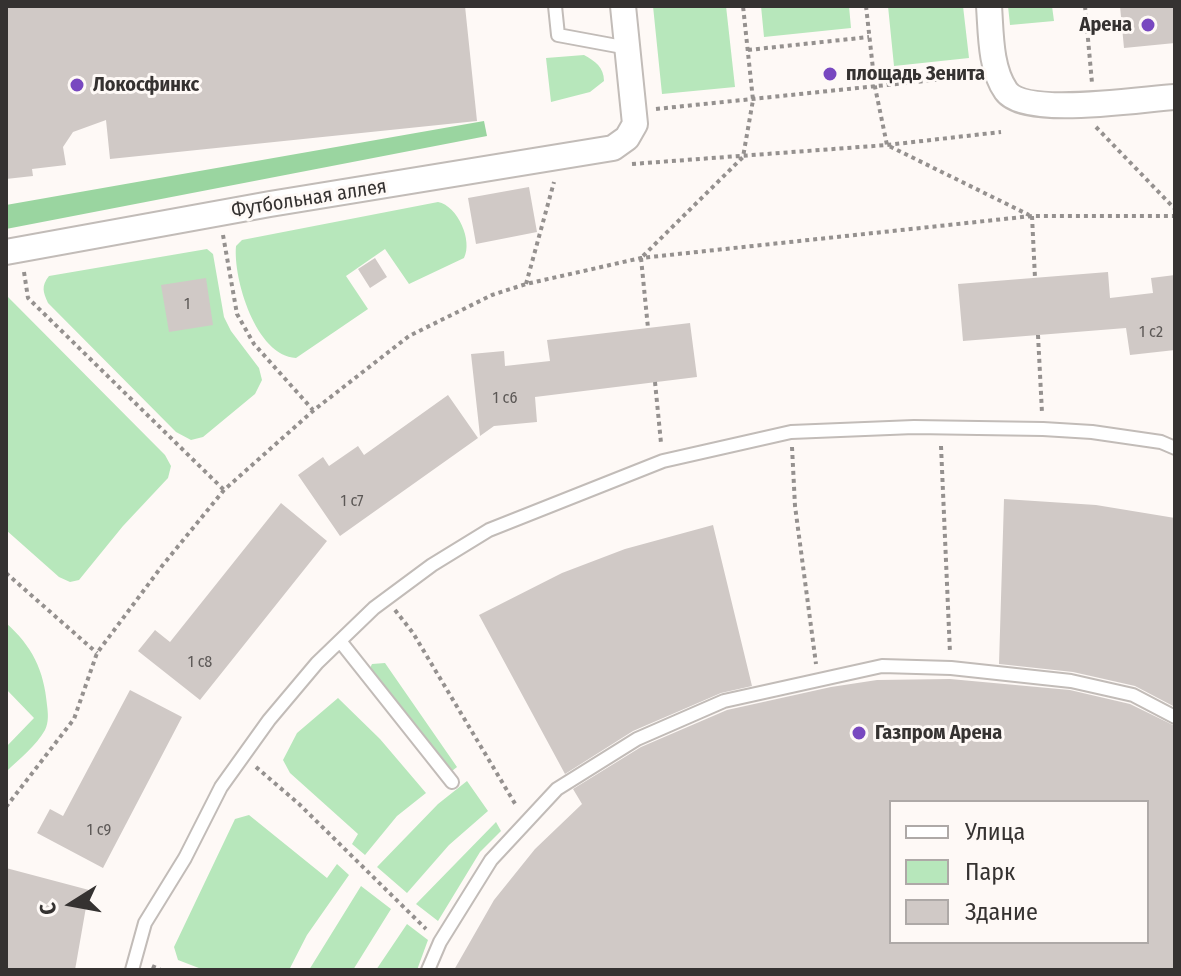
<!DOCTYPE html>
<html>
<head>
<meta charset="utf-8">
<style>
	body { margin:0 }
	#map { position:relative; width:1181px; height:976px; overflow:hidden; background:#fef9f6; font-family:"Fira Sans Condensed",sans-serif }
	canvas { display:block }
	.frame { position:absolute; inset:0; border:8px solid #353231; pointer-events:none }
	.legend { position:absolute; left:889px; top:800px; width:260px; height:144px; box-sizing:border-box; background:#fef9f6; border:2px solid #aea9a7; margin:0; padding:10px 14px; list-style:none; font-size:24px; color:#353231 }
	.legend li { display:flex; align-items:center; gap:16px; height:40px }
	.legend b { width:40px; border:2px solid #aea9a7 }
	.north { position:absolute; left:32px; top:864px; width:80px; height:80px; -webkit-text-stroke:6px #fef9f6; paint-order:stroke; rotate:259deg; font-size:22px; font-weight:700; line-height:32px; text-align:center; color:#353231 }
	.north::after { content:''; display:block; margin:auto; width:28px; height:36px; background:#353231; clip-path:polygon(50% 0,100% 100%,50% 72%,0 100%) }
</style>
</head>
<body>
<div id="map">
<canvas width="1181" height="976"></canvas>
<div class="frame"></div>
<ul class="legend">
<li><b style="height:10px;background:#fff"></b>Улица</li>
<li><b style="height:22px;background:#b7e7bb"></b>Парк</li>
<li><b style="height:22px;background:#d0c9c6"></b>Здание</li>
</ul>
<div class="north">С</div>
</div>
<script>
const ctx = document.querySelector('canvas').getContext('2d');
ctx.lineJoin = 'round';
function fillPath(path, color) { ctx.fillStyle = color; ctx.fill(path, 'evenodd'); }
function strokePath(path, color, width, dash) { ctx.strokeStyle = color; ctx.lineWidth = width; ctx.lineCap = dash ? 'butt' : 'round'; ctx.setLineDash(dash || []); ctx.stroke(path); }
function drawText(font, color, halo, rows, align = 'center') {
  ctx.font = font + ' "Fira Sans Condensed",sans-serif'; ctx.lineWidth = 6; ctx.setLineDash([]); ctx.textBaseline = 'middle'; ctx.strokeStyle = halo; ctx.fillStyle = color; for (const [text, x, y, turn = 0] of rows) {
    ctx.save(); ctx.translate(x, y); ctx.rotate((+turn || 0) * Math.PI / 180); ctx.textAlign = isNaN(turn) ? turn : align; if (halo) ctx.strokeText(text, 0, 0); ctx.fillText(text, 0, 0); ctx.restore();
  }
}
fillPath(new Path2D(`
	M653 6H726L735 87 662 94Z
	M761 6H849L851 28 764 37Z
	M888 6H963L969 58 894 66Z
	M1008 6H1052L1054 21 1010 25Z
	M584 55C595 61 604 67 604 81L590 92 551 102 546 58Z
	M438 202C458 206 473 241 464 258L409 284 385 249 346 276 368 309 296 358C256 356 233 279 236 246L242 240Z
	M207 249 213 254 224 317 231 331 259 368 262 380 255 394 203 437 191 440 176 432 48 303C43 292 41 286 49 276Z
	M6 295 165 455 171 466 168 478 123 526 79 580 70 582 59 577 6 530Z
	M6 623C32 646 44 670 47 705 48 713 49 722 45 730 37 745 18 760 6 772V747L34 718 6 689Z
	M385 663 457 767 452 771 369 670 372 664Z
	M338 698 380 739 426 793 397 816 365 855 352 844 358 834 290 773 283 760 297 733Z
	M467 781 488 811 449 845 407 893 377 867 438 804Z
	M249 815 327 878 337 864 349 875 307 935 289 970H204L178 960 174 947 235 819Z
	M496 822 501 831 480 852 438 921 416 904Z
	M361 886 391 909 353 970H309Z
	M407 924 428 940 417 970H376Z`), '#b7e7bb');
fillPath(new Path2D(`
	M484 121 487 136 6 229V205Z`), '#9ad5a0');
fillPath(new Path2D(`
	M6 6H465L477 121 110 159 106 120 73 132 63 147 66 165 32 169 33 176 6 179Z
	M1120 6H1175V43L1124 48Z
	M529 187 537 232 476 244 468 198Z
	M375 258 387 277 370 288 358 269Z
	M1108 272 1110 298 1153 293 1151 278 1175 275V350L1130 355 1126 328 963 341 958 284Z
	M206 278 213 325 169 332 161 285Z
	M690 323 697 377 535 397 537 422 494 426 480 436 471 354 504 351 505 366 550 361 547 340Z
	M448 395 478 438 340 536 298 475 323 457 329 466 358 446 364 455Z
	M1004 499 1096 505 1175 518V707L1135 686 1073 672 999 664Z
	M281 503 327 541 200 700 138 651 155 630 170 642Z
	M713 525 752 686 721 693 633 731 565 774 479 615 562 573 625 549Z
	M950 679 1070 690 1130 704 1175 726V970H454L494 900 535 849 582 804 573 789 641 747 727 710 831 687 877 680ZM891 802H1147V942H891Z
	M130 690 182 717 103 868 37 833 50 809 63 816Z
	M6 868 89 890 75 970H6Z`), '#d0c9c6');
const service = new Path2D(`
	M555 6 558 35 628 48
	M340 641 452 782
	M132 970 145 923 185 858 221 787 269 720 317 663 374 608 432 565 489 530 663 461 791 432 914 427 1043 429 1092 432 1161 442 1175 448
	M428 970 440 942 491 860 557 789 637 739 724 701 882 666 951 668 1071 681 1133 695 1175 717`);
const minor = new Path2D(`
	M989 6C991 33 990 68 1006 91 1025 118 1141 99 1175 97
	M6 252 270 204 613 148 627 138 635 124 623 6`);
strokePath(service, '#c2bcb8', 16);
strokePath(minor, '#c2bcb8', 28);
strokePath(new Path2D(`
	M866 6 875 87 887 145 1029 215
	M1085 6 1092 83
	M748 50 869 37
	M656 109 973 76
	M1096 127 1175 209
	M632 164 887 145 1001 132
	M1032 216 1035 278
	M223 235 237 314 254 344 313 410
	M643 256 743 157 753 100 743 6
	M641 258 648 328
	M24 272 28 298 224 490
	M526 284 554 182
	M1038 335 1042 413
	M655 382 661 443
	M941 446 950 653
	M792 447 795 506 816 664
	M6 573 97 653
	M395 610 413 633 517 807
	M256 767 299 804 426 929
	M6 807 74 719 97 653 162 566 224 490 314 410 409 336 492 295 526 284 641 258 1032 216H1175
	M152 966 161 970`), '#95918f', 4, [4, 4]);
strokePath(service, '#fff', 12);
strokePath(minor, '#fff', 24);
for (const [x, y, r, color] of [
	[1148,25,8,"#7848c0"],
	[830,74,8,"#7848c0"],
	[77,85,8,"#7848c0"],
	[859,733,8,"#7848c0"]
]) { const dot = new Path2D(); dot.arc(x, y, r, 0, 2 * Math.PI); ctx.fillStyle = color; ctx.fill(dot); strokePath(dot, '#fef9f6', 3); }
drawText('16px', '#5c5856', null, [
	["1",187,305],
	["1 с2",1151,333],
	["1 с6",505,399],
	["1 с7",352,502],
	["1 с8",200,663],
	["1 с9",99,831]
]);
drawText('bold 20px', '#353231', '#fef9f6', [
	["Арена",1132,25,"right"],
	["площадь Зенита",846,74],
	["Локосфинкс",93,85],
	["Газпром Арена",875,733]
], 'left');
drawText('20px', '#353231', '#fef9f6', [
	["Футбольная аллея",309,199,-9]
]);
</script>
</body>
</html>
